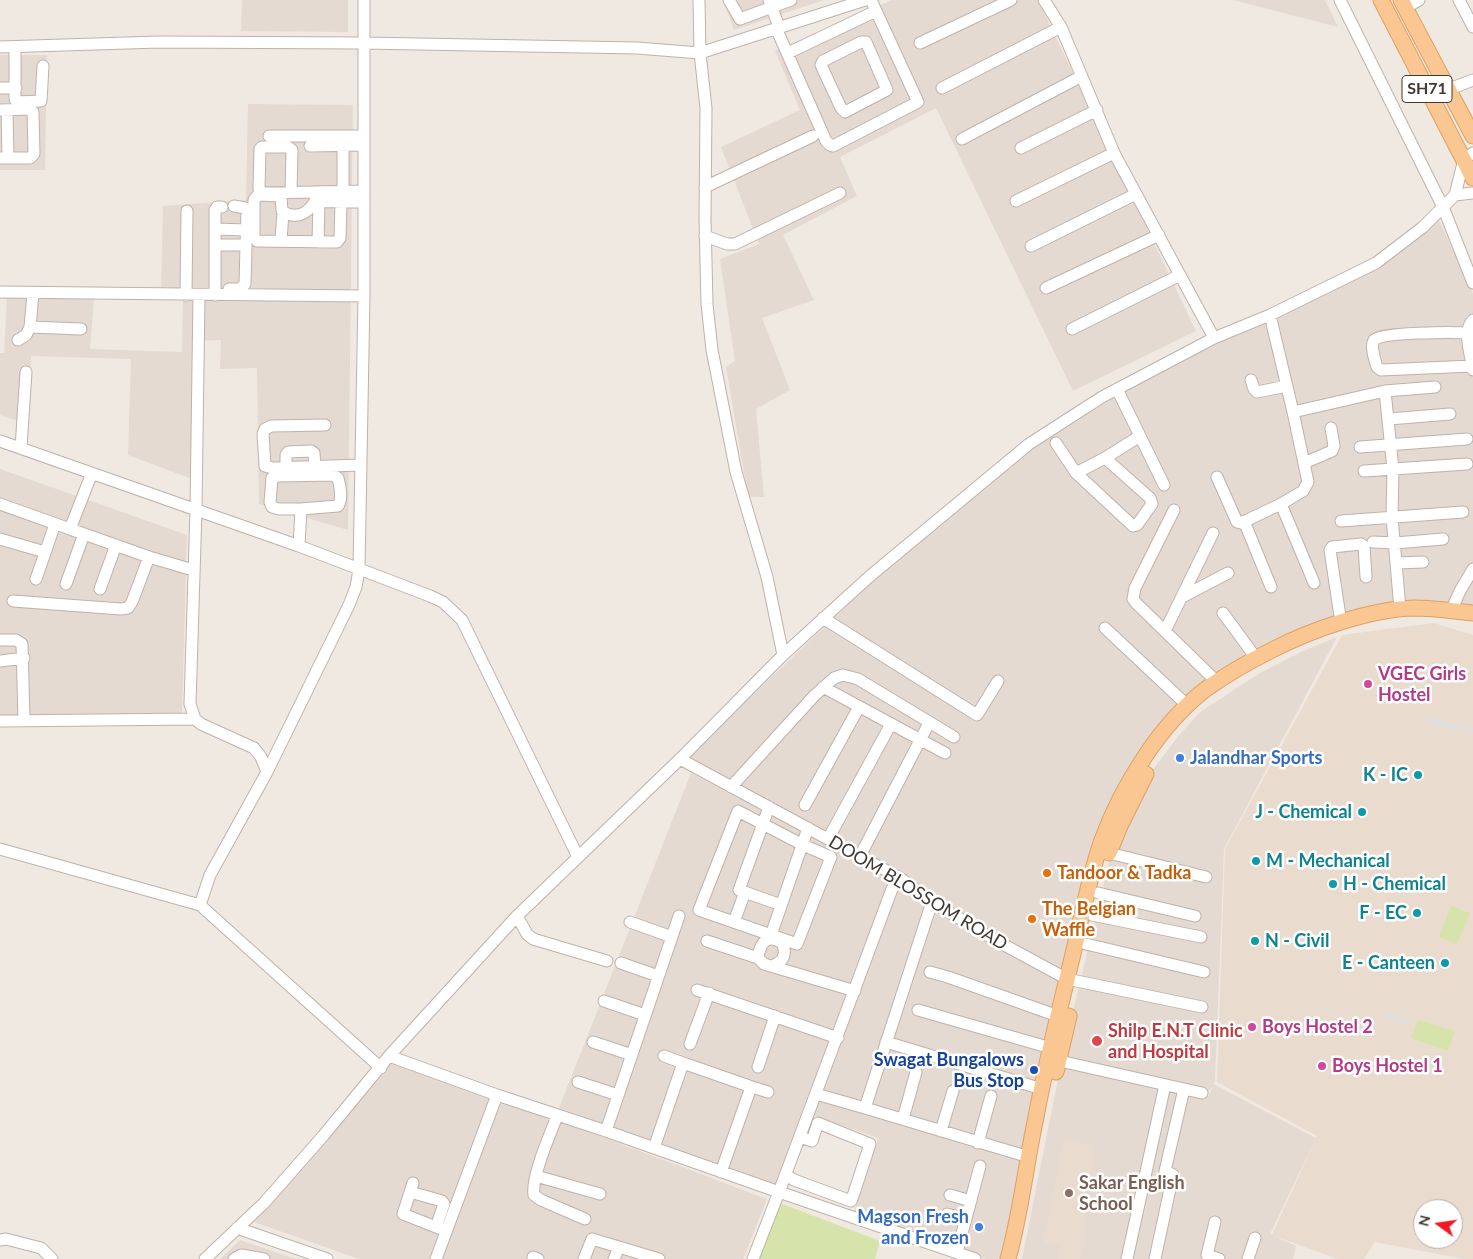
<!DOCTYPE html>
<html>
<head>
<meta charset="utf-8">
<style>
	body { margin:0 }
	#map { position:relative; width:1473px; height:1259px; overflow:hidden; background:#f0e9e2; font-family:Lato,sans-serif }
	canvas { display:block }
	.north { position:absolute; left:1413px; top:1199px; width:50px; height:50px; box-sizing:border-box; background:#fff; border:1px solid #b3b0ad; border-radius:50%; rotate:284deg; font-size:14px; font-weight:700; line-height:20px; text-align:center; color:#423933 }
	.north::after { content:''; display:block; margin:auto; width:18px; height:22px; background:#f11924; clip-path:polygon(50% 0,100% 100%,50% 72%,0 100%) }
</style>
</head>
<body>
<div id="map">
<canvas width="1473" height="1259"></canvas>
<div class="north">N</div>
</div>
<script>
const ctx = document.querySelector('canvas').getContext('2d');
ctx.lineJoin = 'round';
function fillPath(path, color) { ctx.fillStyle = color; ctx.fill(path, 'evenodd'); }
function strokePath(path, color, width, dash) { ctx.strokeStyle = color; ctx.lineWidth = width; ctx.lineCap = dash ? 'butt' : 'round'; ctx.setLineDash(dash || []); ctx.stroke(path); }
function drawText(font, color, halo, rows, align = 'center') {
  ctx.font = font + ' Lato,sans-serif'; ctx.lineWidth = 5; ctx.setLineDash([]); ctx.textBaseline = 'middle'; ctx.strokeStyle = halo; ctx.fillStyle = color; for (const [text, x, y, turn = 0] of rows) {
    ctx.save(); ctx.translate(x, y); ctx.rotate((+turn || 0) * Math.PI / 180); ctx.textAlign = isNaN(turn) ? turn : align; if (halo) ctx.strokeText(text, 0, 0); ctx.fillText(text, 0, 0); ctx.restore();
  }
}
fillPath(new Path2D(`
	M242 0H348V32L241 31Z
	M723 0H824L734 30Z
	M892 0H1038L1196 331 1073 391 936 108 840 157 857 196 783 235 814 300 762 318 790 390 756 409 764 497H748L726 367 735 361 720 259 759 244 721 147 800 110 775 51Z
	M1233 0H1325L1338 27Z
	M0 55H47L45 170H0Z
	M248 104 353 105 348 530 259 504 257 368 220 369 221 340 194 341 192 479 128 455 131 359 31 356 28 425 0 415V353H4L7 297 94 299 90 349 182 352 183 290H161L163 206 246 200Z
	M1439 220 1473 294V604L1415 601 1390 602 1291 634 1146 743 1062 970 686 758 874 580 1032 449 1128 389 1218 343 1279 317 1381 266 1426 232Z
	M0 469 187 535 182 713 0 717Z
	M1337 637 1224 849 1215 1081 1213 1084 1316 1138 1270 1234 1296 1246 1293 1259H1022L1061 1064 1209 1096 1213 1086 1208 1092 1062 1057 1113 846 1148 776 1180 734 1200 712 1260 673 1301 652Z
	M691 773 890 878 775 1184 559 1108Z
	M900 885 1063 981 1000 1259H987L854 1212 878 1138 812 1115 896 891Z
	M391 1062 491 1099 431 1259H359L254 1222Z
	M499 1103 552 1118 767 1199 743 1259H441Z
	M240 1240 296 1259H220Z`), '#e4dad1');
fillPath(new Path2D(`
	M1434 623 1473 635V1259H1464L1375 1242 1364 1259H1337L1272 1235 1317 1136 1217 1082 1225 849 1342 635ZM1423 1209H1453V1239H1423Z
	M1064 1136 1092 1146 1093 1166 1086 1198 1085 1232 1080 1259H1058L1060 1245 1044 1242Z`), '#e9dbcd');
fillPath(new Path2D(`
	M1451 906 1470 913 1457 944 1439 937Z
	M1418 1020 1455 1031 1448 1051 1411 1038Z
	M780 1203 880 1241 875 1259H758Z`), '#d6e4ac');
fillPath(new Path2D(`
	M1427 717 1473 727V733L1461 730 1426 725Z
	M1387 1013 1408 1019 1406 1026 1385 1019Z`), '#e1dddb');
const minor = new Path2D(`
	M699 0 700 53 706 108 705 219 707 304 712 350 736 472 767 577 783 655
	M729 0 740 19 791 0
	M769 0 779 27
	M1044 0 1061 27 1114 153 1214 338
	M1340 0 1443 207 1473 283
	M1459 0 1473 27
	M1405 8 1419 0
	M776 28 826 141 830 145 833 146 918 102 871 0
	M861 42H866L887 90 845 112 841 108 821 65 823 61Z
	M920 43 1011 0
	M0 47 159 42 363 43 637 48 700 53 865 0
	M15 47V99L17 102 41 101 43 66
	M788 53 876 11
	M0 88H16
	M942 88 1061 27
	M1447 90 1473 80
	M0 110 29 109 33 112 34 154 30 158H0
	M7 110 8 158
	M269 136H364
	M962 139 1082 76
	M343 145V191
	M310 146 364 145
	M1021 148 1097 110
	M705 187 813 136
	M291 192 292 150 288 147H262L260 149 259 189 263 193 364 191
	M1455 195 1473 193
	M1016 201 1114 153
	M341 202 340 238 337 242 257 241 254 237V200L258 195 281 196 282 211C295 220 308 214 315 201 331 202 347 202 364 202
	M215 229 246 230
	M705 236 727 244H735L840 193
	M281 241 283 212
	M318 242 319 202
	M215 245H246
	M1031 246 1136 194
	M1046 288 1159 235
	M229 289H240L245 284 247 210 245 208 234 206
	M0 292 364 296
	M186 295 187 211
	M199 295 196 510 190 704 195 719 201 724 254 748 261 757 267 772 210 875 200 905 381 1068
	M215 295V210L217 207H222
	M1270 315 1293 412 1308 482 1303 491 1281 504 1314 583
	M1473 320C1462 331 1471 355 1473 370
	M30 327 81 329
	M1072 329 1180 275
	M1468 333C1455 332 1379 332 1374 340 1370 347 1375 360 1377 367L1381 370 1472 366
	M18 340 26 335 30 327 33 293
	M1251 380 1254 389 1257 392 1287 386
	M1117 389 1164 485
	M1385 391 1393 469 1392 517 1400 609
	M1293 412 1385 391 1435 387
	M1389 419 1450 414
	M325 425 271 426 265 429 263 434 265 466 272 468 361 465
	M0 441 299 546 430 596 443 602 462 620 578 857
	M1056 443 1076 473 1105 458 1140 436
	M1360 447 1467 439
	M21 448 26 372
	M1304 463 1332 451 1334 446 1331 428
	M286 467V455L288 452 311 451 314 453 315 467
	M1364 471 1467 464
	M1076 473 1133 526 1137 525 1152 504 1150 498 1105 458
	M1217 477 1237 522 1241 523 1281 504
	M0 504 70 529 92 473
	M1174 510 1135 588 1133 599 1136 603 1217 682
	M1244 521 1271 587
	M1341 521 1463 512
	M0 539 45 552
	M1373 542 1395 543 1443 539
	M299 546 301 509H279L272 507 270 502 272 478 278 476 332 475 338 478C340 486 343 498 338 506L301 509
	M149 557 193 570
	M1397 563 1423 562
	M36 579 55 524
	M66 584 84 534
	M100 589 116 545
	M1182 597 1228 573
	M13 601 121 609 128 608 132 602 149 557 70 529
	M1451 611 1460 591 1473 569
	M1223 613 1256 658
	M823 618 977 715 998 681
	M1341 623 1330 550 1332 547 1361 544 1364 546 1366 577
	M1105 628 1188 706
	M1165 631 1213 533
	M0 640H16L22 644 24 720
	M0 661 24 658
	M823 687 945 753
	M0 721 195 719
	M680 759 900 878 932 902 997 941 1067 979 1202 1007
	M267 772 349 605 356 587 359 570 364 296V0
	M731 787 814 696 834 678 843 675 858 679 954 737
	M805 805 859 707
	M769 807 739 890 781 905
	M738 811 803 845 831 857 797 944 699 910Z
	M828 839 891 724
	M0 849 200 905
	M1109 853 1206 877
	M860 856 929 723
	M1098 893 1195 916
	M1092 915 1201 937
	M517 916 527 934 533 939 607 961
	M630 922 672 937
	M734 922 745 892
	M771 935 808 828
	M707 941 758 958 764 964 855 991
	M1086 944 1204 972
	M758 958C760 943 767 933 782 943 787 953 784 961 774 965
	M621 963 658 976
	M930 972 948 977 1058 1016
	M697 990 838 1038
	M604 1001 645 1015
	M918 1010 1051 1048
	M593 1042 632 1055
	M886 1042 1042 1089
	M690 1044 709 993
	M389 1056 497 1095
	M664 1056 686 1064
	M1051 1059 1202 1093
	M758 1067 775 1016
	M578 1082 618 1095
	M749 1086 768 1092
	M816 1094 865 1108 932 902
	M865 1108 1029 1157
	M557 1116C550 1135 531 1177 534 1195L541 1200 585 1219
	M903 1119 916 1072
	M606 1131 679 916
	M941 1131 953 1091
	M978 1143 991 1096
	M654 1148 682 1066 686 1064 749 1086 750 1090 721 1172
	M786 1175 794 1180 851 1201 854 1193 870 1144 818 1123 812 1141 800 1137
	M536 1176 600 1194
	M413 1183 403 1214 446 1231
	M410 1192 442 1201 444 1204 436 1227
	M950 1195 971 1201
	M947 1214 966 1219
	M1215 1222 1207 1255 1219 1259
	M237 1228 327 1259
	M0 1240 6 1239 41 1248 52 1259
	M957 1252 980 1166
	M533 1257 538 1259
	M205 1259 264 1203 323 1136 389 1056 517 916 680 759 783 655 870 576 1029 444 1102 397 1214 338 1270 315 1376 263 1423 227 1455 195 1464 159 1473 153
	M234 1259 241 1255 264 1259
	M436 1259 497 1095 606 1131 779 1192 892 889 900 878
	M584 1259 592 1239 659 1259
	M614 1259 619 1247
	M753 1259 779 1192 975 1259
	M1127 1259 1165 1085
	M1155 1259 1173 1175 1165 1171 1184 1089
	M1248 1259 1255 1238`);
const major = new Path2D(`
	M1381 0 1473 178
	M1401 0 1473 136
	M1109 853 1120 826 1146 774
	M1056 1072 1069 1016
	M1008 1259C1021 1212 1026 1164 1036 1117 1046 1062 1060 1008 1073 954 1082 916 1089 877 1102 840 1122 786 1160 724 1206 689 1227 674 1250 661 1272 650 1311 630 1370 609 1414 608 1434 608 1454 611 1473 613`);
strokePath(minor, '#beb2a9', 13);
strokePath(major, '#dea063', 17);
strokePath(minor, '#fff', 11);
strokePath(major, '#fac792', 15);
for (const [x, y, r, color] of [
	[1368,684,5,"#d1479c"],
	[1180,758,5,"#3f7fe0"],
	[1418,775,5,"#0f9aa8"],
	[1362,812,5,"#0f9aa8"],
	[1256,861,5,"#0f9aa8"],
	[1047,873,5,"#e8710a"],
	[1333,884,5,"#0f9aa8"],
	[1417,913,5,"#0f9aa8"],
	[1032,919,5,"#e8710a"],
	[1255,941,5,"#0f9aa8"],
	[1445,963,5,"#0f9aa8"],
	[1252,1027,5,"#d1479c"],
	[1097,1041,6,"#e0444e"],
	[1322,1066,5,"#d1479c"],
	[1034,1070,5,"#1a4fb4"],
	[1069,1193,5,"#8d6e63"],
	[979,1227,5,"#3f7fe0"]
]) { const dot = new Path2D(); dot.arc(x, y, r, 0, 2 * Math.PI); ctx.fillStyle = color; ctx.fill(dot); strokePath(dot, '#fff', 2); }
for (const [x, y, w] of [
	[1427,89,50]
]) { const box = new Path2D(); box.roundRect(x - w / 2, y - 13.5, w, 27, 4); ctx.fillStyle = '#fff'; ctx.fill(box); strokePath(box, '#423933', 1); }
drawText('bold 16px', '#423933', null, [
	["SH71",1427,89]
]);
drawText('bold 18px', '#b23c85', '#fff', [
	["VGEC Girls",1378,674],
	["Hostel",1378,695],
	["Boys Hostel 2",1262,1027],
	["Boys Hostel 1",1332,1066]
], 'left');
drawText('bold 18px', '#366cbe', '#fff', [
	["Jalandhar Sports",1190,758],
	["Magson Fresh",969,1217,"right"],
	["and Frozen",969,1238,"right"]
], 'left');
drawText('bold 18px', '#0d838f', '#fff', [
	["K - IC",1408,775],
	["J - Chemical",1352,812],
	["M - Mechanical",1266,861,"left"],
	["H - Chemical",1343,884,"left"],
	["F - EC",1407,913],
	["N - Civil",1265,941,"left"],
	["E - Canteen",1435,963]
], 'right');
drawText('bold 18px', '#c56008', '#fff', [
	["Tandoor & Tadka",1057,873],
	["The Belgian",1042,909],
	["Waffle",1042,930]
], 'left');
drawText('18px', '#423933', '#fff', [
	["DOOM BLOSSOM ROAD",918,893,31]
]);
drawText('bold 18px', '#be3a42', '#fff', [
	["Shilp E.N.T Clinic",1108,1031],
	["and Hospital",1108,1052]
], 'left');
drawText('bold 18px', '#164399', '#fff', [
	["Swagat Bungalows",1024,1060],
	["Bus Stop",1024,1081]
], 'right');
drawText('bold 18px', '#785e54', '#fff', [
	["Sakar English",1079,1183],
	["School",1079,1204]
], 'left');
</script>
</body>
</html>
